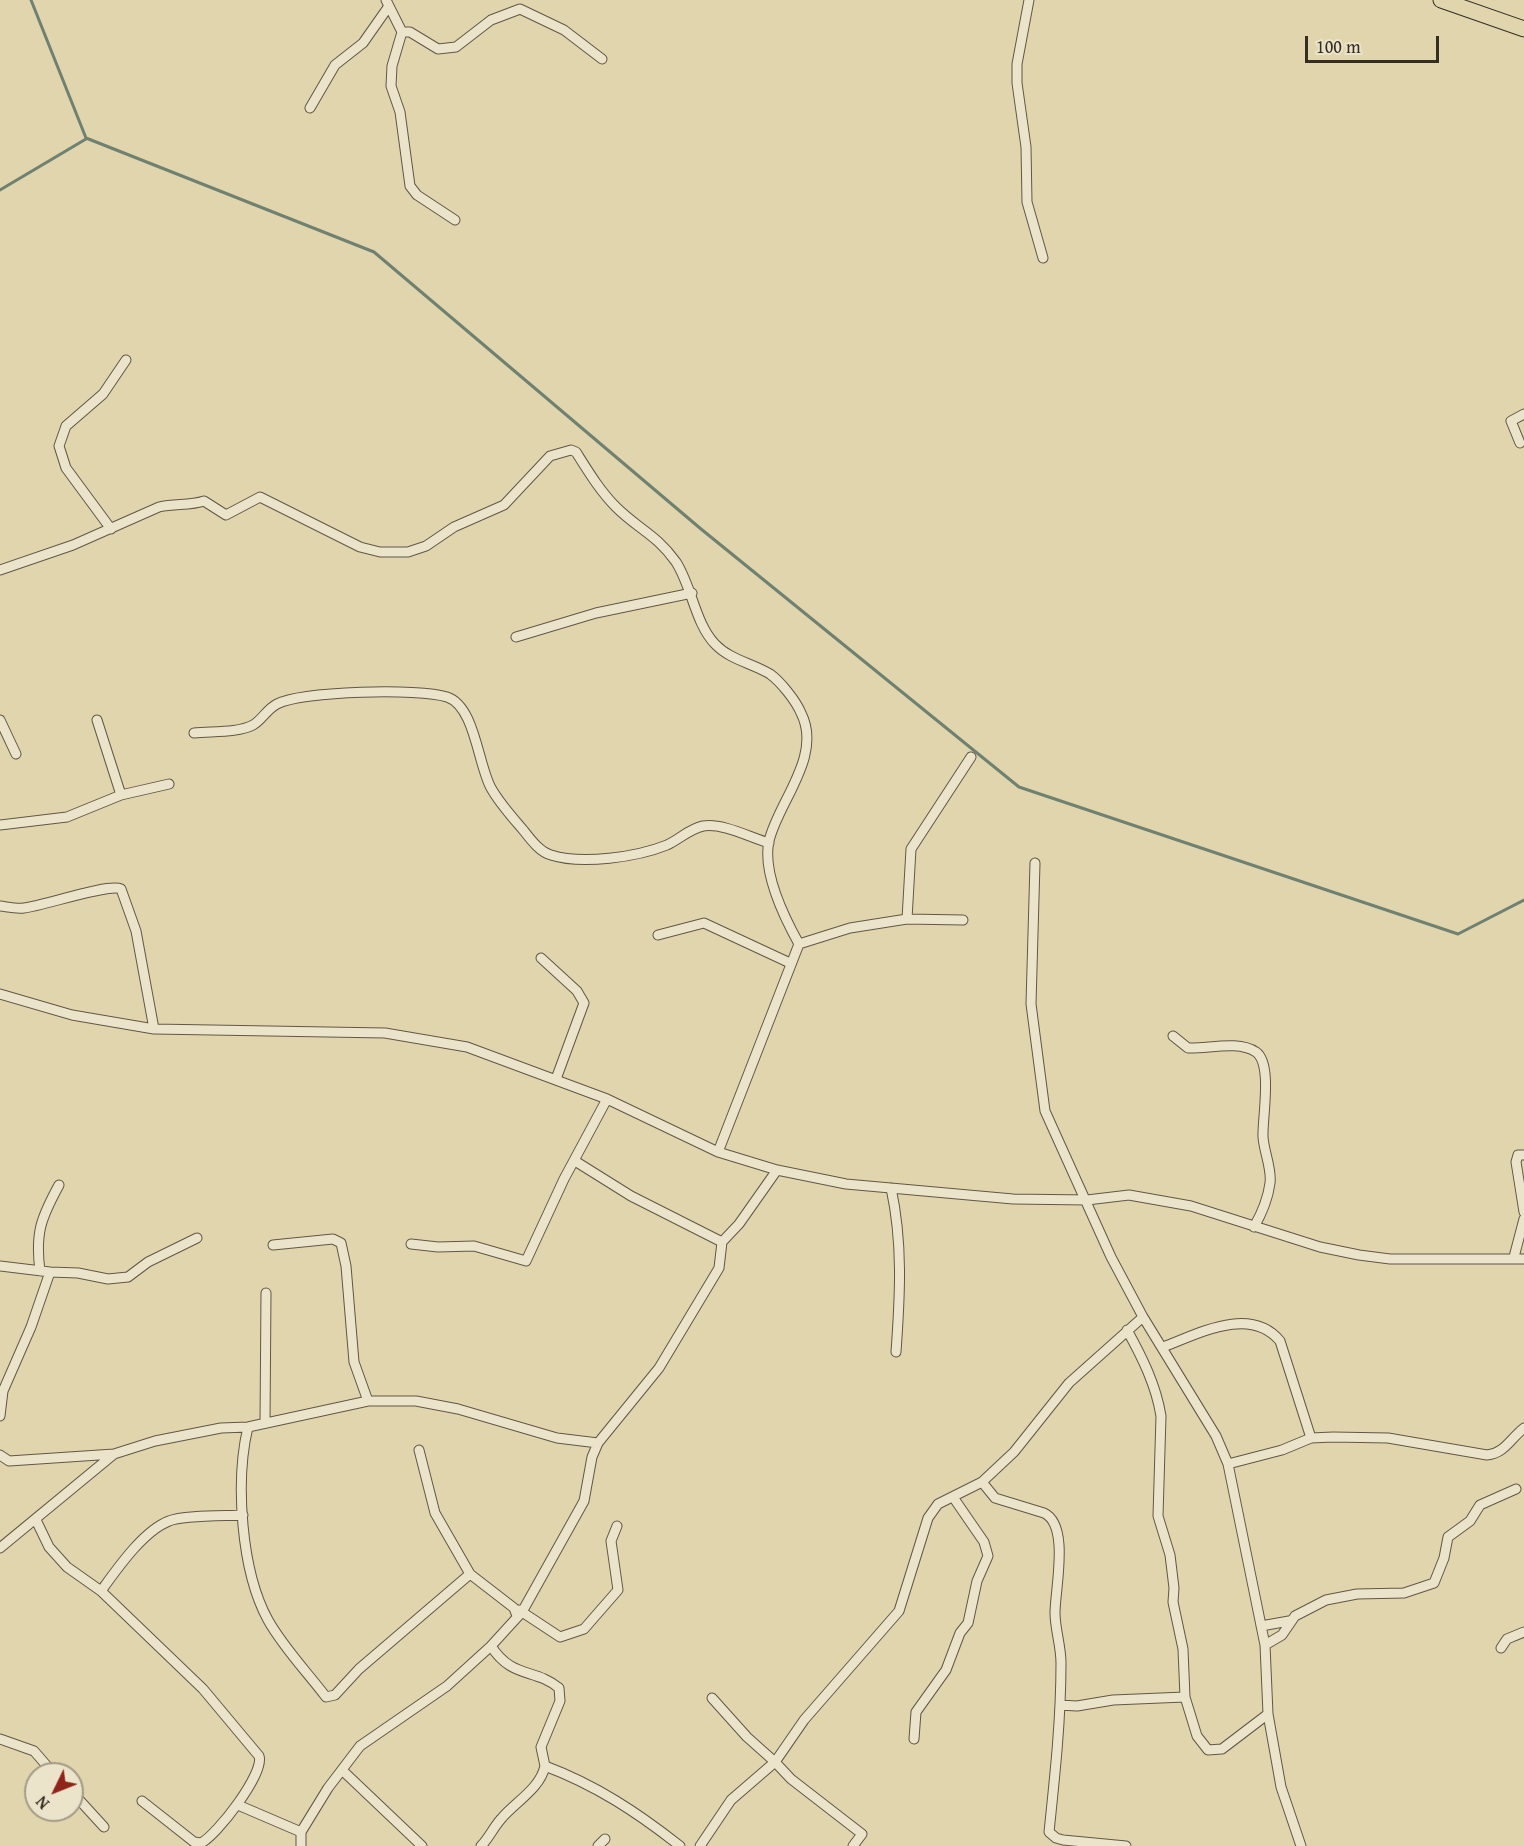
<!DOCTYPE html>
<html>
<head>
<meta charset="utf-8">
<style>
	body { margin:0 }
	#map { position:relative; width:1524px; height:1846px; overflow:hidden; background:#e1d5ae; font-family:"Gentium Book Plus",serif }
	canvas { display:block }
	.north { position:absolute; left:24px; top:1762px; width:60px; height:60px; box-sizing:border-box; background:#ece4ca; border:2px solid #a39b87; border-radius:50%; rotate:227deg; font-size:16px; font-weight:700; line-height:24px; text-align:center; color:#362d23 }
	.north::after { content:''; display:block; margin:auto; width:21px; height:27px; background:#8f2418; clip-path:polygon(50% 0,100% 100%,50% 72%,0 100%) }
	.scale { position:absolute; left:1305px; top:36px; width:134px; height:27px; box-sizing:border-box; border:3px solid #362d23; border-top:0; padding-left:8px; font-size:18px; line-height:21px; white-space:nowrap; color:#362d23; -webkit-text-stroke:4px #ece4ca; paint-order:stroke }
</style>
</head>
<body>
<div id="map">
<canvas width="1524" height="1846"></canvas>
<div class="north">N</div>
<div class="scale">100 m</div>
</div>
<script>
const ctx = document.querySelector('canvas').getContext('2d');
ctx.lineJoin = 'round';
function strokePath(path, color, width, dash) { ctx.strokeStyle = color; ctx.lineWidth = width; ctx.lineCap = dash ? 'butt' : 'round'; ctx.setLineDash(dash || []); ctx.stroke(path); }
strokePath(new Path2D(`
	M31 0 86 138 374 252 701 529 1019 787 1458 934 1524 900
	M0 190 86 139`), '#6f8170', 3);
const minor = new Path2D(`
	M386 0 402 32 392 66 391 86 400 112 410 186 417 195 455 220
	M1029 0 1017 64V83L1026 147 1027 202 1043 258
	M402 32H410L438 49 456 47 491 20 520 9 564 30 602 59
	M310 108 335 65 363 43 389 6
	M1520 443 1511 421 1524 414
	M111 529 66 468 59 446 66 426 103 394 126 360
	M0 570 73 545 159 507C175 503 189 506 204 501L226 515 260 497 360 547 380 552H408L426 546 454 527 504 505 550 456 571 450 576 452C588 471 600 491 616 507 638 529 656 534 676 562 692 587 695 623 715 644 730 660 752 663 770 674 781 682 796 701 801 713 823 756 778 802 769 841 762 873 784 917 799 944
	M516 637 596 613 692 593
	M0 720 16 754
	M97 720 121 795
	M194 733C211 731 238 733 253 725 262 720 267 709 277 704 303 691 419 688 447 697 475 706 478 765 491 788 500 804 513 818 524 831 531 840 540 852 551 855 582 865 637 857 667 845 680 839 689 829 703 826 723 823 749 837 769 843
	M0 825 67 817 121 795 169 784
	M1035 863 1031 1004 1045 1111 1111 1257 1143 1317 1216 1436 1228 1464 1265 1645 1268 1714 1281 1787 1301 1846
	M0 906C8 907 16 909 24 908 43 906 109 883 121 889L136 931 154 1029
	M907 919 911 849 971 757
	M658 935 704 923 790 963
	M541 958 577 991 584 1003 556 1079
	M0 994 72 1015 154 1029 385 1033 467 1047 607 1099 718 1152 777 1170 846 1184 1013 1199 1087 1200 1129 1195 1191 1206 1320 1247 1359 1255 1390 1259H1524
	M1173 1036 1188 1048C1208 1049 1238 1040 1256 1052 1273 1064 1262 1119 1263 1137 1264 1152 1272 1169 1270 1183 1268 1199 1262 1213 1254 1227
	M718 1152 799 944 850 928 907 919 963 920
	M1524 1155H1518L1516 1162 1524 1212
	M575 1161 631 1196 722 1242
	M891 1188C903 1243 900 1296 896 1352
	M411 1244 438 1247 474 1246 526 1261 564 1179 607 1099
	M273 1245 333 1239 341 1243 346 1266 354 1362 368 1401
	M1514 1257 1524 1219
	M0 1266 50 1272 31 1327 3 1391 0 1416
	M40 1271C35 1233 41 1218 59 1185
	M50 1272 78 1273 108 1279 128 1277 148 1262 197 1238
	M1127 1330C1142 1357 1156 1385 1161 1416L1158 1516 1170 1555 1174 1588 1173 1602 1183 1649 1185 1697 1197 1736 1208 1750 1222 1749 1268 1714
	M1163 1347C1198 1334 1250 1305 1280 1341L1311 1438
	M265 1423 266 1293
	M248 1427C235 1481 241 1571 268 1620 283 1647 307 1672 326 1697L335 1695 359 1669 470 1574
	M419 1450 435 1513 470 1574 514 1608 517 1616
	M0 1455 9 1461 114 1454
	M1228 1464 1282 1450 1311 1438 1333 1437 1388 1438 1487 1455C1505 1453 1510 1439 1524 1428
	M982 1482 995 1498 1044 1513C1070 1525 1055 1589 1055 1613 1055 1629 1061 1646 1061 1663 1061 1719 1055 1775 1049 1832L1056 1838 1063 1840 1126 1846
	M36 1520 49 1547 67 1567 101 1591 203 1689 259 1756C265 1773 217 1835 201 1843L194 1842 142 1801
	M0 1548 114 1454 155 1441 221 1428 248 1427 368 1401H416L458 1409 557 1438 598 1443
	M101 1591C117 1569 143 1531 169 1521 183 1515 226 1516 243 1515
	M519 1610 560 1637 584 1629 618 1590 611 1541 617 1526
	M1261 1626 1289 1621
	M1265 1645 1282 1635 1295 1616 1326 1600 1357 1594 1404 1593 1434 1583 1444 1558 1448 1537 1470 1521 1480 1505 1516 1489
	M491 1646C512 1679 535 1668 559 1688L560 1701 541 1747 545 1766C596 1785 638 1813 680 1846
	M1501 1648 1507 1639 1524 1632
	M1060 1705 1077 1706 1113 1700 1185 1697
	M0 1739 34 1751 54 1774
	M914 1739 916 1712 946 1670 960 1633 968 1623 977 1581 988 1556 984 1542 953 1497
	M342 1770 422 1846
	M72 1792 104 1827
	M238 1805 301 1832
	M301 1846V1832L328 1788 360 1746 447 1686 491 1646 522 1612 584 1501 592 1457 598 1443 659 1368 719 1268 722 1242 739 1224 777 1170
	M481 1846C489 1838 493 1828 501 1819 515 1802 540 1789 545 1766
	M598 1846 605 1839
	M700 1846 731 1800 775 1762 747 1737 712 1698
	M853 1846 862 1834 791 1779 775 1762 804 1720 899 1611 928 1518 938 1504 982 1482 1014 1452 1069 1383 1143 1317`);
const trunk = new Path2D(`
	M1441 0 1524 29`);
strokePath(minor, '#615746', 11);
strokePath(trunk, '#362d23', 17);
strokePath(minor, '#ece4ca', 9);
strokePath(trunk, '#e1d5ae', 15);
</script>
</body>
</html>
